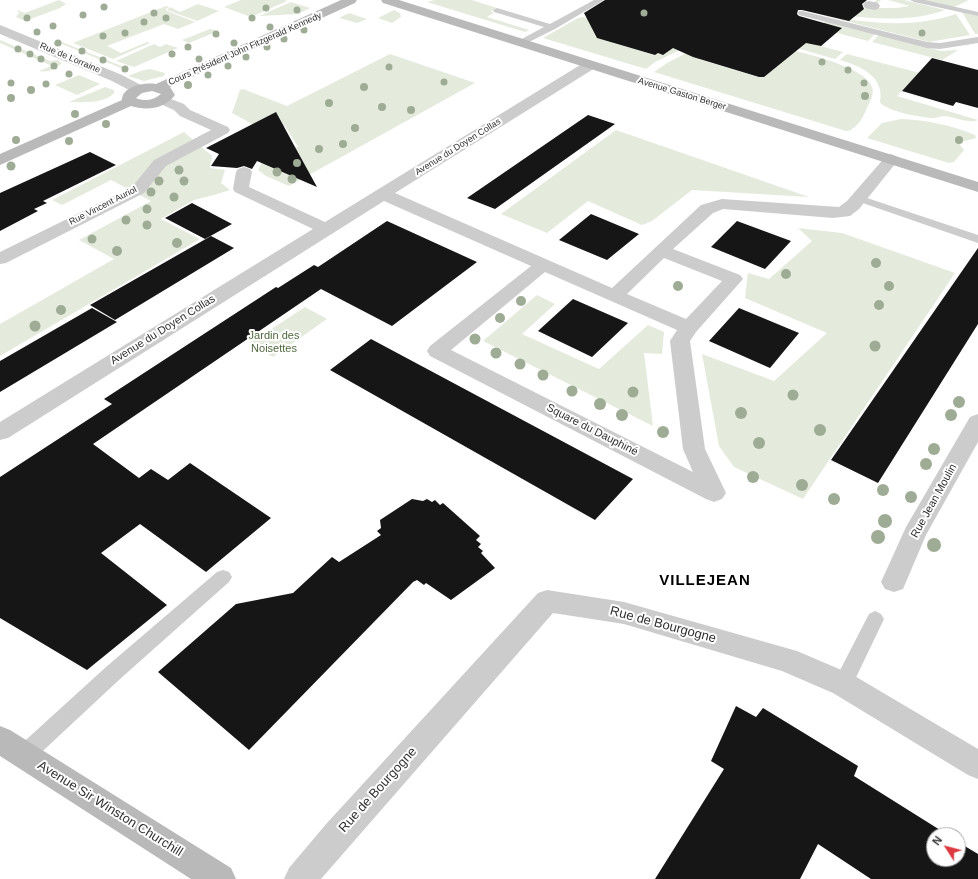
<!DOCTYPE html>
<html>
<head>
<meta charset="utf-8">
<style>
	body { margin:0 }
	#map { position:relative; width:978px; height:879px; overflow:hidden; background:#fff; font-family:Arial,sans-serif }
	canvas { display:block }
	.north { position:absolute; left:926px; top:827px; width:40px; height:40px; box-sizing:border-box; background:#fff; border:1px solid #acacac; border-radius:50%; rotate:306deg; font-size:11px; font-weight:700; line-height:16px; text-align:center; color:#2f2f2f }
	.north::after { content:''; display:block; margin:auto; width:14px; height:18px; background:#dc3a40; clip-path:polygon(50% 0,100% 100%,50% 72%,0 100%) }
</style>
</head>
<body>
<div id="map">
<canvas width="978" height="879"></canvas>
<div class="north">N</div>
</div>
<script>
const ctx = document.querySelector('canvas').getContext('2d');
ctx.lineJoin = 'round';
function fillPath(path, color) { ctx.fillStyle = color; ctx.fill(path, 'evenodd'); }
function drawText(font, color, halo, rows, align = 'center') {
  ctx.font = font + ' Arial,sans-serif'; ctx.lineWidth = 4; ctx.setLineDash([]); ctx.textBaseline = 'middle'; ctx.strokeStyle = halo; ctx.fillStyle = color; for (const [text, x, y, turn = 0] of rows) {
    ctx.save(); ctx.translate(x, y); ctx.rotate((+turn || 0) * Math.PI / 180); ctx.textAlign = isNaN(turn) ? turn : align; if (halo) ctx.strokeText(text, 0, 0); ctx.fillText(text, 0, 0); ctx.restore();
  }
}
fillPath(new Path2D(`
	M59 0 66 4 60 8 25 21 16 17 19 13 17 10 25 13Z
	M241 0H285L287 1 251 17 224 7Z
	M435 0H472L497 8 491 11 494 13 487 17 529 30 525 32 427 2Z
	M877 0H881L872 8H896L910 6 888 0H904L945 10C912 22 876 19 841 15L856 14Z
	M924 0H969L954 7Z
	M291 2 310 8 298 14 259 16Z
	M198 4 219 11 197 21 167 10 170 7 180 12Z
	M166 6 169 7 166 9 167 11 195 22 178 29 164 24 107 46 121 53 147 42 150 43 113 59 73 43Z
	M394 10 400 13 401 17 392 23 378 18Z
	M962 12 978 16V34H975Z
	M349 13 367 19 357 23 339 18Z
	M818 14C863 23 912 29 956 14L970 35 929 42Z
	M583 17 589 19V23H591V27H594L613 43 655 55 658 53 663 55 678 44 686 47 655 62 646 69 543 38 578 18Z
	M712 17 843 52 835 59 772 41Z
	M826 21 875 34 868 41 818 28Z
	M210 29 218 31 189 43 182 40Z
	M879 35 941 51 958 50 942 60 872 42Z
	M0 40 50 61 58 60 61 63V64C55 69 47 73 39 71L52 66 0 43Z
	M57 40 129 69 126 70 62 44 57 46 54 45 53 43Z
	M154 44 160 47 166 44 178 48 134 67 116 61Z
	M773 45C794 51 865 65 872 87 875 95 869 103 866 110 863 118 855 131 846 131L654 72 667 63 694 49 698 58V59L758 77 760 76Z
	M390 54 475 83 289 186 266 176 258 170C267 152 279 151 298 147L285 126 263 130 232 113 240 90 243 89 287 106Z
	M847 54 920 73 897 96 978 120C968 124 956 117 945 116 940 116 937 118 933 118 923 118 885 111 880 102 885 77 861 66 840 60Z
	M150 69 165 73 164 76 144 81 128 76 141 71Z
	M79 75 100 84 77 95 55 85Z
	M105 87 114 90V93C104 104 83 102 69 102Z
	M901 119C925 120 952 125 975 135L976 138 961 142 960 145 964 150 954 162 949 163 867 138 882 123Z
	M616 130 809 197 692 190 652 221 642 225 588 201 547 233 501 214Z
	M184 132 212 156 210 168 225 170 221 183 230 190 214 195 194 200 161 219 200 239 0 356V324L114 259 79 240 151 201 111 180 62 205 52 200Z
	M798 228 842 233 955 273 803 499 734 467 719 446 702 354 774 381 827 333 745 298 748 273 769 279 812 241Z
	M537 295 555 304 522 334 599 369 648 325 664 332 662 354 644 353 653 426 483 341Z
	M305 307 327 319 273 357 250 343Z`), '#e4ebdd');
fillPath(new Path2D(`
	M605 0H867L862 4 864 9 849 21 802 10H798L797 14 799 16 842 28 821 46 806 43 764 77H759L693 57 673 48 663 55 658 53 655 55 597 38 584 13Z
	M932 58 978 70V108L956 102 953 106 902 91Z
	M276 112 295 147 317 187 257 161 252 169 244 166 237 168 211 166 219 154 206 148Z
	M588 115 615 124 495 209 467 198Z
	M90 152 116 165 43 201 47 203 34 209 38 211 0 231V193Z
	M192 203 232 224 205 239 165 218Z
	M591 214 639 234 607 260 559 240Z
	M387 221 477 262 392 326 321 289 93 444 139 478 151 469 168 480 190 463 271 518 206 572 140 524 101 553 167 605 87 670 0 618V477L112 404 104 399 276 287 278 288 314 265 318 267Z
	M737 221 791 241 765 269 711 247Z
	M211 236 234 248 115 320 90 305Z
	M978 248V324L878 483 831 460Z
	M573 299 628 323 592 357 538 331Z
	M92 308 117 322 0 392V361Z
	M739 308 799 333 770 368 709 341Z
	M371 339 633 479 595 520 330 370Z
	M412 499 423 501 427 499 432 502 435 500 440 505 443 503 480 536 476 540 481 544 478 547 483 551 481 553 495 568 451 600 426 583 424 585 417 580 413 582 249 750 158 672 236 604 293 593 332 557 339 562 381 535 377 531 381 528 380 520Z
	M736 706 756 717 763 708 858 766 854 776 948 835H934V859H958V842L978 854V879H871L818 844 800 879H655L724 769 711 761Z`), '#161616');
fillPath(new Path2D(`
	M594 0H604L555 29 521 46 518 45 517 43 518 41 544 27 494 12 493 10 497 8 550 24Z
	M910 0H925L978 12V16L914 2Z
	M799 11H802L927 42 940 43 978 37V43L940 49 927 48 799 15 798 13Z
	M858 195 978 235V243L854 200 852 198Z
	M223 570 229 572 232 577 229 582 120 679 31 762 24 765 17 762 14 755 17 748 106 667 217 572Z
	M875 611 881 614 884 619 850 690 843 693 836 690 834 684 836 678 869 614Z`), '#ccc');
fillPath(new Path2D(`
	M869 1 878 3 880 6 878 9 874 10 865 8 863 5 865 2Z
	M0 25 122 75 143 86 145 89 143 92 138 93 133 92 112 81 0 34Z
	M590 61 595 62 597 65 595 68 395 193 612 288 701 205 722 199 839 207 847 201 886 156 891 154 896 156 899 159 859 209 850 216 833 218 723 209 713 213 673 249 740 275 743 279 696 332 690 341 705 449 726 493 722 499 714 502 706 499 430 356 427 351 430 346 531 266 384 201 8 438 0 440V422L313 229 235 192 233 189 236 172 238 169 244 167 250 169 252 172 249 187 325 222 585 62ZM664 258 722 281 686 319 627 294ZM545 272 677 330 670 341 683 449 693 472 451 350Z
	M163 96 184 104 190 110 228 127 230 130 228 133 166 166 144 193 6 263 0 264V252L132 187 154 160 211 130 180 116 174 110 158 103 156 100 158 97Z
	M978 414V442L926 535 903 589 894 592 885 589 881 582 906 527 970 417Z
	M547 590 624 602 797 651 853 675 978 749V779L968 775 833 693 782 671 624 624 553 613 321 879H284L289 868 327 823 538 593Z`), '#ccc');
fillPath(new Path2D(`
	M341 0H357L355 3 170 87 175 95C165 109 146 111 131 106L0 165V154L122 100C122 86 145 82 156 84ZM152 91 161 94C154 100 145 102 136 98L142 93Z
	M381 0H399L978 182V192L383 3Z
	M0 726 10 730 231 868 236 879H191L0 756Z`), '#b9b9b9');
ctx.fillStyle = '#9fac95';
for (const [x, y, r] of [
	[104,7,3.5],
	[266,8,3.5],
	[297,10,3.5],
	[154,13,3.5],
	[644,13,3.5],
	[83,15,3.5],
	[27,18,3.5],
	[166,18,3.5],
	[252,18,3.5],
	[144,22,3.5],
	[53,26,3.5],
	[270,27,3.5],
	[304,30,3.5],
	[37,32,3.5],
	[125,33,3.5],
	[922,33,3.5],
	[216,34,3.5],
	[103,36,3.5],
	[284,39,3.5],
	[58,43,3.5],
	[234,43,3.5],
	[188,47,3.5],
	[267,47,3.5],
	[18,49,3.5],
	[82,51,3.5],
	[30,54,3.5],
	[172,54,3.5],
	[246,57,3.5],
	[41,59,3.5],
	[199,59,3.5],
	[103,60,3.5],
	[822,62,3.5],
	[54,66,3.5],
	[228,66,3.5],
	[389,67,3.5],
	[125,69,3.5],
	[848,70,3.5],
	[69,74,3.5],
	[208,75,3.5],
	[444,82,3.5],
	[11,83,3.5],
	[864,83,3.5],
	[46,84,3.5],
	[188,85,4],
	[364,87,4],
	[31,90,4],
	[865,96,4],
	[11,98,4],
	[329,103,4],
	[382,107,4],
	[411,110,4],
	[75,114,4],
	[106,124,4],
	[355,128,4],
	[16,140,4],
	[959,140,4],
	[69,141,4],
	[343,144,4],
	[319,149,4],
	[297,163,4],
	[11,166,4.5],
	[179,170,4.5],
	[277,172,4.5],
	[292,179,4.5],
	[159,181,4.5],
	[184,181,4.5],
	[151,192,4.5],
	[174,197,4.5],
	[147,209,4.5],
	[126,220,4.5],
	[147,225,4.5],
	[92,239,4.5],
	[177,243,5],
	[117,251,5],
	[876,263,5],
	[786,274,5],
	[678,286,5],
	[889,286,5],
	[521,301,5],
	[879,305,5],
	[61,310,5],
	[500,318,5],
	[35,326,5.5],
	[475,339,5.5],
	[875,346,5.5],
	[496,353,5.5],
	[520,364,5.5],
	[543,375,5.5],
	[572,391,5.5],
	[633,392,5.5],
	[793,395,5.5],
	[959,402,6],
	[600,404,6],
	[741,413,6],
	[622,415,6],
	[951,415,6],
	[820,430,6],
	[663,432,6],
	[759,443,6],
	[934,449,6],
	[926,464,6],
	[753,477,6],
	[802,485,6],
	[883,490,6],
	[911,497,6],
	[834,499,6],
	[885,521,7],
	[878,537,7],
	[934,545,7]
]) { ctx.beginPath(); ctx.arc(x, y, r, 0, 2 * Math.PI); ctx.fill(); }
drawText('9px', '#2f2f2f', '#fff', [
	["Cours Président John Fitzgerald Kennedy",245,49,-24],
	["Rue de Lorraine",70,58,23],
	["Avenue Gaston Berger",682,94,17],
	["Avenue du Doyen Collas",458,147,-32],
	["Rue Vincent Auriol",103,206,-27]
]);
drawText('11px', '#2f2f2f', '#fff', [
	["Avenue du Doyen Collas",163,330,-32],
	["Square du Dauphiné",592,430,27],
	["Rue Jean Moulin",934,501,-61]
]);
drawText('11px', '#50683e', '#fff', [
	["Jardin des",274,336],
	["Noisettes",274,349]
]);
drawText('13px', '#2f2f2f', '#fff', [
	["Rue de Bourgogne",663,625,15],
	["Rue de Bourgogne",378,790,-48],
	["Avenue Sir Winston Churchill",110,809,32]
]);
ctx.letterSpacing = '1px';
drawText('bold 15px', '#000', '#fff', [
	["VILLEJEAN",705,581]
]);
ctx.letterSpacing = '0px';
</script>
</body>
</html>
